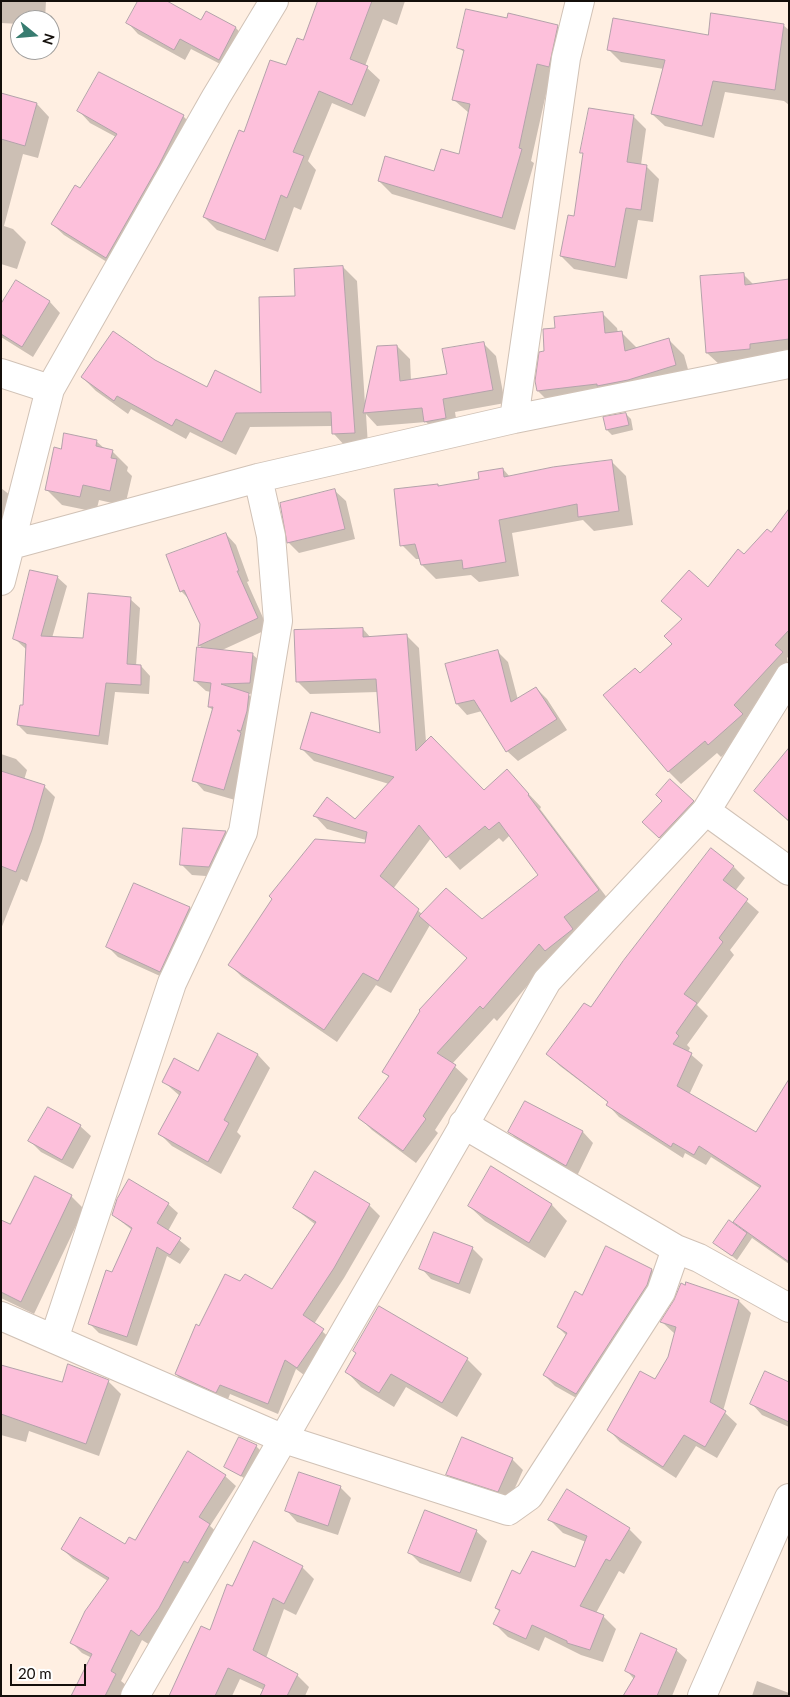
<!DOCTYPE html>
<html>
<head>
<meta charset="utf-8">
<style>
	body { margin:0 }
	#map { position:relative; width:790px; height:1697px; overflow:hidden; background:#ffefe2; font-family:Lato,sans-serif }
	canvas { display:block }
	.frame { position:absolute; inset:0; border:2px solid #140f0b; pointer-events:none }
	.north { position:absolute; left:10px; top:10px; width:50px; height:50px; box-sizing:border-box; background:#fff; border:1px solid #a19f9d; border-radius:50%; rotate:107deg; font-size:14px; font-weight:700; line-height:20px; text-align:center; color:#140f0b }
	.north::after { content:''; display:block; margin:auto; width:18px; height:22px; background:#387c70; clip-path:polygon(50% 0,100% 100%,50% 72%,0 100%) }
	.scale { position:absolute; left:10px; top:1664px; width:76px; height:22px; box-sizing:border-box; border:2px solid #140f0b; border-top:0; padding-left:6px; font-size:15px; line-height:18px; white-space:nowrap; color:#140f0b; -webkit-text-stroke:4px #fff; paint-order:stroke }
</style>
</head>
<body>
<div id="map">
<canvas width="790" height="1697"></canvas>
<div class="frame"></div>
<div class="north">N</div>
<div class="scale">20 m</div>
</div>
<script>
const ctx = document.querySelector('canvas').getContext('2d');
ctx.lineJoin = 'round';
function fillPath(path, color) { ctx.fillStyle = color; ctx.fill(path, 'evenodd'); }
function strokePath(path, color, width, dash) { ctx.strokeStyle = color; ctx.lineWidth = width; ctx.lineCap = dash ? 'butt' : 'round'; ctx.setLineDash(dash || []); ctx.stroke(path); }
fillPath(new Path2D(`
	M1 1H46L45 20H20V24L1 23Z
	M319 1H405L397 25 383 19 365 66 380 80 365 117 332 103 308 161 316 170 301 210 294 207 278 252 217 230 204 217 245 134 303 42Z
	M207 13 236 28 246 39 230 69 191 49 185 60 138 34 128 23 202 22Z
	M783 25 789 30V105L784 101 725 92 714 138 665 126 652 114 664 69 621 62 609 50Z
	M557 26 570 39 550 76 531 161 534 163 515 230 392 194 379 181 435 173 460 156 469 113 454 100 465 53 459 48Z
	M1 94 37 104 49 117 38 158 23 154 4 226 13 229 26 242 17 269 1 264Z
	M590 110 634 117 646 129 641 165 646 166 659 179 653 222 638 220 627 279 574 269 561 256 575 218 584 155 582 152Z
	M79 111 183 116 195 128 118 269 64 235 52 224 81 190 116 137 90 123Z
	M343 267 357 281 365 404 397 346 410 359 411 381 448 375 483 343 496 356 505 403 455 412 458 431 438 434 426 422 377 426 366 414 368 446 347 448 334 434 333 426 250 427 236 455 190 432 186 439 131 409 128 414 96 391 82 377 154 361 207 389 262 395 297 298Z
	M743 274 754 285 789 280V353L720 365 707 353Z
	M16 282 50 302 60 313 33 357 1 337V306Z
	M602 313 617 328 618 333H622L637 348 669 340 684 355 691 380 553 406 538 391 545 352 557 329Z
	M626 414 631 419 633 430 612 435 607 430 605 418Z
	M96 441 105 449 112 451 128 467 127 471 132 476 125 506 99 500 96 512 62 505 46 489 62 450Z
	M612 462 626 476 633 525 594 531 583 520 512 533 519 576 479 582 471 575 436 579 422 565 420 559H416L402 545 481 480 503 469 510 477Z
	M1 488 15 499 1 542Z
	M335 491 346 501 355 539 299 553 288 542Z
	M789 511V656L787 658 789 671 746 718 754 727 721 757 717 753 681 784 669 772 640 674 674 644 683 620 663 601 708 589 771 534Z
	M226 534 236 545 249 581 247 582 268 629 220 651 252 654 263 664 260 693 248 694 259 705 235 800 204 791 194 780 214 711 209 707 211 692 206 691 195 681 203 649 199 645 201 624 191 601 181 591Z
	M57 577 67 586 52 638 84 640 130 599 140 608 136 666H141L150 676 149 694 115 692 108 745 27 734 18 725 24 707 27 650 15 639Z
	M363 629 371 638 406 635 419 648 426 742 484 792 507 771 541 807 540 809 611 903 552 957 497 1021 494 1018 452 1064 468 1079 435 1130 438 1133 416 1163 372 1130 360 1118 389 1077 384 1072 468 958 430 925 391 993 376 985 337 1042 242 977 229 964 366 845V840L327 829 315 816 355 820 389 784 314 761 301 748 381 734 378 692 310 694 297 681ZM510 835 540 875 482 921 422 914 393 889 431 838 460 870 499 838 503 842Z
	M497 651 508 662 518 700 536 688 547 699 567 730 518 761 507 751 482 711 467 715 457 704 447 664Z
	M1 754 16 759 27 770 24 780 44 786 55 797 42 841 27 882 21 879 1 929Z
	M789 763V822L755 791Z
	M693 802 704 812 671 848 655 833Z
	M184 829 226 832 236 843 220 877 192 875 181 864Z
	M734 867 745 878 735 891 759 912 730 950 734 955 697 1005 708 1016 687 1045 690 1048 688 1052 703 1065 689 1095 756 1134 789 1085V1264L752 1238 737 1260 715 1243 744 1231 735 1222 761 1189 711 1157 706 1165 685 1153 683 1158 619 1117 608 1105 609 1103 560 1066 548 1054Z
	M135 885 190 908 200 919 171 981 118 957 108 947Z
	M219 1035 258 1055 270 1068 237 1132 241 1136 221 1174 172 1146 160 1134 180 1096 164 1082 199 1073Z
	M525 1102 583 1132 593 1143 577 1176 520 1143 510 1132Z
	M80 1126 91 1136 73 1169 41 1152 30 1141Z
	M492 1168 552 1205 567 1221 545 1258 485 1221 469 1206Z
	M71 1196 84 1209 34 1314 1 1298V1224L11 1225Z
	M168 1204 178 1213 168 1231 190 1249 180 1264 167 1256 137 1346 99 1333 89 1323 132 1230 113 1215Z
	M369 1205 380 1216 344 1278 314 1324 333 1341 308 1378 296 1369 278 1414 230 1394 227 1402 186 1385 176 1374 200 1327 241 1283 272 1291 316 1225 294 1208Z
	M434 1233 472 1248 483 1259 470 1294 431 1279 421 1268Z
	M607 1248 652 1270 662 1281 587 1404 555 1386 544 1375 567 1336 558 1327 583 1296Z
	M687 1284 739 1301 751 1313 723 1411 737 1424 717 1458 696 1446 676 1478 620 1442 609 1430 656 1381 670 1357 675 1334 662 1322Z
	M467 1359 482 1374 457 1417 406 1387 394 1407 361 1387 347 1372Z
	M1 1367 63 1383 108 1381 121 1394 99 1456 29 1431 26 1442 1 1435Z
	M789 1384V1427L762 1415 752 1404Z
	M256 1446 261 1451 247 1480 225 1466Z
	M512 1459 523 1470 509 1501 458 1485 447 1474Z
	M225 1476 236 1486 210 1526 220 1535 150 1645 142 1640 121 1681 126 1685 120 1696H72L92 1658 82 1653 71 1642 108 1581 73 1559 62 1549 126 1546 135 1542Z
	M340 1487 351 1498 338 1535 297 1522 287 1511Z
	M567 1491 629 1529 642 1542 624 1574 619 1571 596 1613 603 1616 616 1629 603 1662 581 1655 545 1637 539 1651 508 1637 495 1624 500 1612 496 1608 520 1575 575 1568 586 1542 563 1533 550 1520Z
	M476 1531 487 1541 471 1582 420 1563 410 1553Z
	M302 1567 314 1579 296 1615 284 1609 266 1658 297 1675 309 1687 305 1696H269L264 1690 240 1679 232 1696H171L210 1632 232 1588Z
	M676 1650 687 1660 672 1696H624L634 1679 627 1671Z
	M757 1681 789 1693V1696H752Z`), '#0003');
const building = new Path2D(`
	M138 1H167L201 20 206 11 236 27 219 60 180 39 174 50 126 23Z
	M318 1H372L350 59 368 66 352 105 319 91 293 152 304 156 287 198 281 195 265 240 203 217 239 130 244 132 270 60 286 65 297 38 303 40Z
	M466 9 507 18 508 13 558 25 549 67 537 64 519 148 522 149 502 218 378 181 385 156 434 171 441 149 459 154 470 104 452 100 464 50 457 48Z
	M711 13 784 24 775 90 713 81 702 126 651 114 665 60 607 50 613 18 708 35Z
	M99 72 184 115 159 165 106 258 51 224 75 185 80 188 117 134 77 111Z
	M1 93 37 103 25 146 1 139Z
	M589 108 634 115 627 162 647 165 641 210 626 208 615 267 560 256 568 215 574 216 583 153H580Z
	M343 266 355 433 332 434 331 412 236 413 222 442 176 419 172 426 117 396 114 401 81 377 113 331 155 360 207 387 215 370 261 393 259 297 295 296 294 269Z
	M744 273 745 285 789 279V339L750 344V349L706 353 700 276Z
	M16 280 50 301 22 347 1 334V304Z
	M603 312 605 333 622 331 625 351 669 338 676 365 628 380 597 386V384L537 391 535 381 539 352 544 351 543 329 555 328 554 317Z
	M484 342 493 390 443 399 446 418 424 422 422 408 363 413 377 346 397 345 400 381 447 374 442 349Z
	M626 413 629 425 606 430 603 417Z
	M64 433 97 440 96 446 113 450 111 458 117 459 110 491 83 485 80 497 45 490 54 447 61 449Z
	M612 460 619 511 578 517 577 504 499 520 506 562 463 569 462 560 421 565 415 544 400 546 394 489 438 484V486L479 479 478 472 503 468 504 477 553 467Z
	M335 489 345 529 287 543 280 503Z
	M789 509V630L775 645 783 652 734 705 743 714 708 745 705 741 668 772 603 695 635 668 640 673 672 644 664 636 682 619 661 601 689 570 708 587 738 549 744 554 767 529 771 532Z
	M226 533 239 571H237L258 618 198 646 200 624 184 590 180 592 166 555Z
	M30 570 58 576 41 636 83 638 88 593 131 597 127 664 141 665V685L106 683 99 736 17 725 20 705H23L26 644 13 639Z
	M363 628V637L407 634 416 751 431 736 484 790 507 769 529 794 528 795 599 890 564 917 573 929 545 951 539 944 483 1009 480 1006 437 1053 456 1065 423 1116 426 1119 403 1151 358 1118 389 1076 382 1072 420 1011 419 1010 467 958 419 916 446 888 482 919 538 875 499 822 489 830 485 826 446 858 419 825 380 876 419 909 378 981 363 973 324 1030 228 965 272 899 269 896 315 839 365 843 367 832 313 816 327 797 355 819 394 777 300 749 311 712 380 733 376 679 296 682 294 630Z
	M197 647 253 653 250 683 221 684 249 693 247 711 241 731 237 730 241 733 224 790 192 781 213 707H208L211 683 194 681Z
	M498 650 511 702 536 687 557 719 506 752 474 700 456 704 445 664Z
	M789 748V821L754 791Z
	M1 771 45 785 32 830 16 872 1 866Z
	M670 779 694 801 659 838 642 822 662 801 656 795Z
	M183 828 226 831 209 867 180 865Z
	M711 848 734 866 723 880 748 899 719 938 723 942 684 994 697 1003 676 1033 679 1036 673 1044 692 1053 677 1086 756 1132 789 1079V1262L733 1222 761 1186 699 1146 694 1155 673 1143 671 1147 606 1105 608 1102 546 1054 584 1003 591 1007 623 961Z
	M134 883 190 907 160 972 106 947Z
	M218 1033 258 1054 224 1120 229 1123 208 1162 158 1134 181 1092 162 1082 174 1058 198 1071Z
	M525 1101 583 1131 566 1166 508 1132Z
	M48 1107 81 1125 62 1160 28 1141Z
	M491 1166 552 1204 529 1243 468 1206Z
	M315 1171 370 1204 334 1268 303 1315 324 1329 297 1368 285 1360 268 1404 220 1385 216 1393 175 1374 196 1324 199 1326 225 1274 240 1281 245 1274 272 1289 316 1222 293 1208Z
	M35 1176 72 1195 21 1302 1 1292V1220L10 1224Z
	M129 1179 169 1203 157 1223 181 1238 170 1255 157 1247 127 1337 88 1324 106 1270 112 1272 132 1228 112 1215 117 1199Z
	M729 1220 747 1233 732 1256 713 1243Z
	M434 1232 473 1247 459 1284 419 1269Z
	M606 1246 652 1269 647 1285 576 1394 543 1375 567 1333 557 1327 575 1291 582 1295Z
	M686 1282 739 1300 710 1402 726 1411 705 1447 684 1435 663 1467 607 1430 640 1371 655 1379 668 1357 676 1327 660 1322 674 1300 681 1283 685 1285Z
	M379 1306 468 1358 442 1403 391 1374 379 1393 345 1372 356 1353 353 1351Z
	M68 1364 109 1380 86 1444 1 1414V1365L62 1382Z
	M765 1371 789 1382V1422L750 1404Z
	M239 1437 257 1445 241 1476 224 1467Z
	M462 1437 513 1458 498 1492 446 1475Z
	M188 1451 226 1475 199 1517 210 1524 188 1563 184 1561 159 1608 139 1636 131 1630 111 1671 116 1674 105 1696H71L92 1654 70 1643 85 1611 109 1578 61 1549 80 1517 125 1544 129 1537 135 1540Z
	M299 1472 341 1486 328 1526 285 1511Z
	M567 1489 630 1528 610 1561 606 1559 580 1606 604 1615 590 1650 567 1643V1641L532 1625 526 1639 493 1624 500 1610 495 1608 512 1570 520 1574 532 1551 575 1567 587 1536 548 1520Z
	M425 1510 477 1530 460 1573 408 1553Z
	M254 1541 303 1566 284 1604 273 1598 253 1650 298 1674 287 1696H260L265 1685 228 1668 215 1696H169L201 1626 210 1630 227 1584 232 1586Z
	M641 1633 677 1649 657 1696H623L635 1676 625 1671Z`);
fillPath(building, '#fdc0db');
strokePath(building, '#b4a2aa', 1);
const street = new Path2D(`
	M1 373 50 389
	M514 419 566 58 580 1
	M1 544 11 545 258 478 514 419 789 364
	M1 581 50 389 216 97 274 1
	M706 811 789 871
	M463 1124 676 1249
	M1 1316 284 1439 508 1511 529 1496 661 1292 676 1249 699 1258 789 1308
	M54 1339 172 983 243 832 278 621 271 536 258 478
	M135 1696 547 981 706 811 789 677
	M702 1696 789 1498`);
strokePath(street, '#d1c2b6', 30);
strokePath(street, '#fff', 28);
</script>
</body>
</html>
